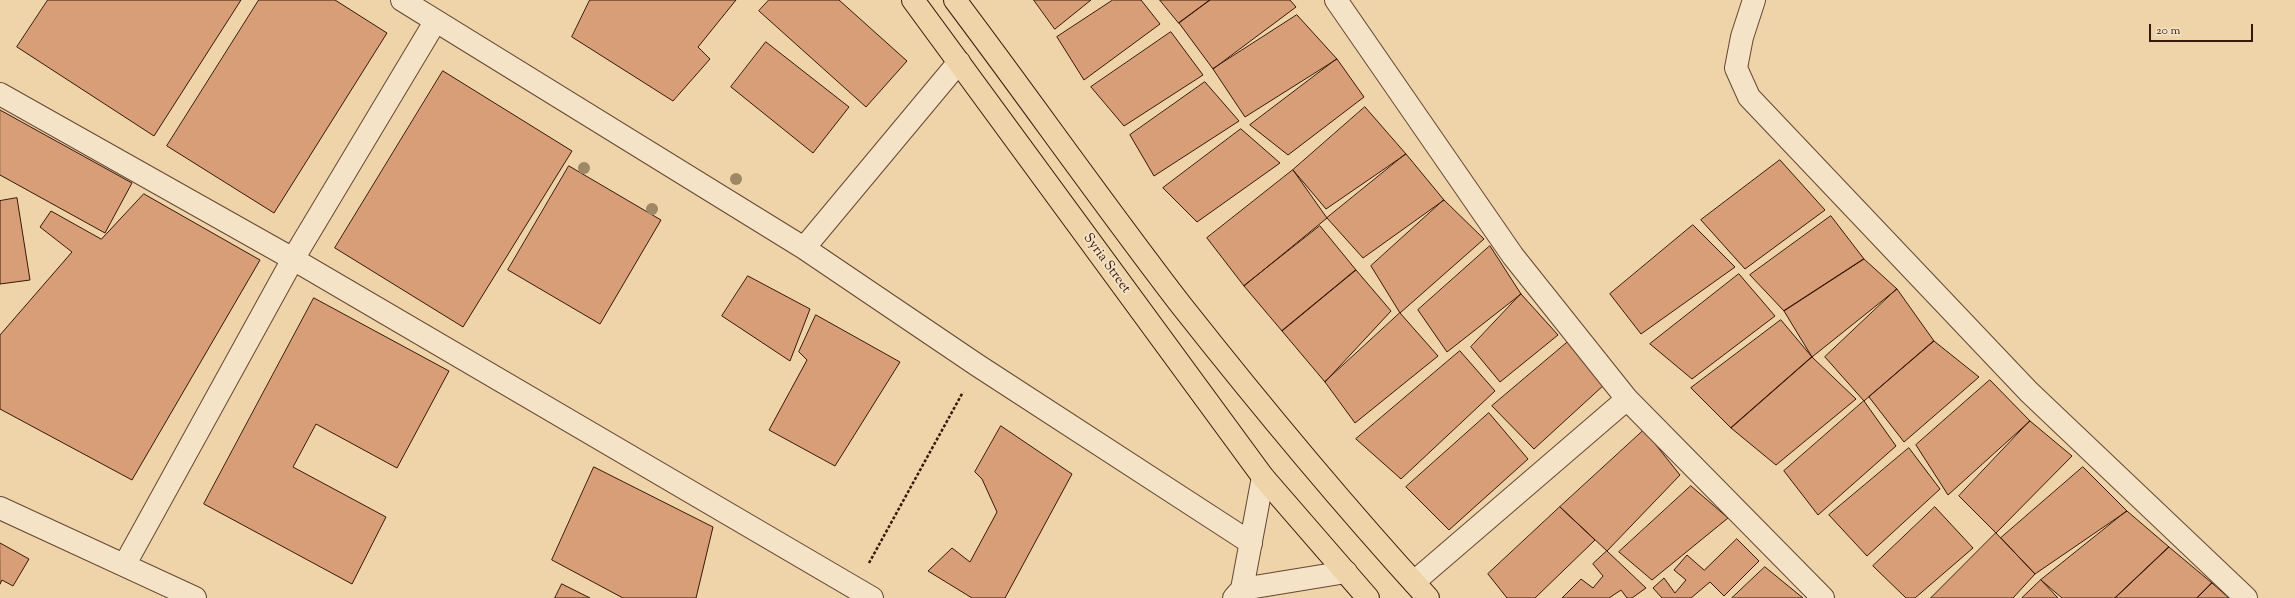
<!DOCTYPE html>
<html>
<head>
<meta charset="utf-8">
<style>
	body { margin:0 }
	#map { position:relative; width:2295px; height:598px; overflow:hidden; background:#efd4a9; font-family:"Sorts Mill Goudy",serif }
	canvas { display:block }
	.scale { position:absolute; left:2149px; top:24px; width:104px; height:18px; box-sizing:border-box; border:2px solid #37180a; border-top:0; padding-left:5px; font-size:12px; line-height:14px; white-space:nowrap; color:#37180a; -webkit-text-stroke:3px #f5e3c7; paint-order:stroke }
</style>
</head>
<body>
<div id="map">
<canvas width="2295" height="598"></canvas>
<div class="scale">20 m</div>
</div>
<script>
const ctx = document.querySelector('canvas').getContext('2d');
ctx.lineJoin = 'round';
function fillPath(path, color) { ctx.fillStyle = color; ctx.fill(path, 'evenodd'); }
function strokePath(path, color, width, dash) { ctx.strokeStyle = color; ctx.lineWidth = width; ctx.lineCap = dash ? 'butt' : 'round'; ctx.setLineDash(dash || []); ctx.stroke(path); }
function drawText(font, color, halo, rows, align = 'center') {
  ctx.font = font + ' "Sorts Mill Goudy",serif'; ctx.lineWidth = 3.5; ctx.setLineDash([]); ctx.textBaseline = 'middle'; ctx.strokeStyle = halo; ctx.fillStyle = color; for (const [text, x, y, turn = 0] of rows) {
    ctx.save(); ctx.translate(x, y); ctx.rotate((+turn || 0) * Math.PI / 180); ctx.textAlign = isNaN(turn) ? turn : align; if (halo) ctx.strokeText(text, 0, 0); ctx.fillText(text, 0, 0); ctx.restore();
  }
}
const building = new Path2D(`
	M48 0H241L154 136 17 47Z
	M259 0H335L387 33 274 213 167 146Z
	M590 0H736L698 47 710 59 673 101 572 37Z
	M769 0H839L907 61 866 107 759 11Z
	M1034 0H1091L1055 29Z
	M1113 0H1141L1160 24 1084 80 1057 37Z
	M1160 0H1210L1179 23Z
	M1210 0H1290L1296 7 1213 69 1179 23Z
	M1297 15 1337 59 1245 117 1213 69Z
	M1171 32 1203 75 1124 126 1091 87Z
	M766 42 849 107 813 153 731 87Z
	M1337 59 1364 97 1288 155 1250 125Z
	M443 71 572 151 463 327 335 248Z
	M1205 82 1239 121 1154 176 1130 135Z
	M1365 107 1406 154 1326 209 1293 170Z
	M0 110 132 183 105 233 0 175Z
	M1241 129 1280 163 1197 222 1163 188Z
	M1406 154 1444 200 1363 258 1327 218Z
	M1780 160 1825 210 1745 269 1701 220Z
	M569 166 661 220 600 324 508 270Z
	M1293 170 1327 218 1244 286 1207 238Z
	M144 194 260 260 132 480 0 409V335L72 252 40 227 51 211 101 239Z
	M17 198 30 280 0 284V201Z
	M1444 200 1484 239 1400 313 1371 266Z
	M1831 216 1864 259 1784 311 1750 275Z
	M1693 225 1735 267 1641 334 1610 294Z
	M1320 226 1356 270 1282 331 1244 286Z
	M1490 246 1521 294 1447 352 1418 310Z
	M1864 259 1897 289 1812 357 1784 311Z
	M1356 270 1391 311 1325 382 1282 331Z
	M1739 274 1775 316 1692 379 1650 344Z
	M748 276 810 309 790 361 722 316Z
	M1897 289 1934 341 1864 401 1825 357Z
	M1521 294 1558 335 1500 382 1471 347Z
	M314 298 449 371 397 468 316 424 293 467 386 517 352 584 204 504Z
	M1400 313 1438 356 1355 423 1325 382Z
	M816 315 900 362 835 466 769 430 807 360 799 352Z
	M1781 320 1812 357 1731 428 1691 388Z
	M1569 341 1605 384 1534 449 1492 406Z
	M1934 341 1979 377 1904 442 1869 397Z
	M1460 351 1495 391 1401 479 1356 439Z
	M1812 357 1856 399 1776 465 1731 428Z
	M1990 380 2030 421 1948 495 1916 445Z
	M1864 401 1896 446 1818 515 1784 471Z
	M1489 413 1528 459 1449 530 1406 487Z
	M2030 421 2072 456 1996 533 1959 496Z
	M1001 426 1072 474 1005 598H972L928 571 952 548 970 562 997 512 982 479 975 472Z
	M1644 430 1680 475 1607 551 1560 507Z
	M1909 448 1940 489 1867 556 1829 515Z
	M594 467 713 527 696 598H623L552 560Z
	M2083 467 2127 511 2035 574 2001 538Z
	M1691 486 1728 518 1652 580 1619 552Z
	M1560 507 1595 540 1535 598H1507L1488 574Z
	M1935 507 1973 548 1915 598H1906L1873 566Z
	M2127 511 2169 547 2115 598H2062L2041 580Z
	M1996 533 2035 574 2013 598H1931Z
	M1737 539 1759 561 1724 596 1710 582 1691 598H1662L1653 588 1664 578 1675 593 1686 580 1674 570 1687 555 1704 570Z
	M0 543 29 559 13 586 2 580 0 584Z
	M2169 547 2212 583 2197 598H2115Z
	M1607 551 1646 588 1632 598H1627L1621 590 1609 598H1562L1581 579 1593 588 1603 576 1593 564Z
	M1765 567 1803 598H1732Z
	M2041 580 2058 598H2022Z
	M2212 583 2229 598H2197Z
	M562 584 590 598H555Z`);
fillPath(building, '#d89e77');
strokePath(building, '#37180a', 1);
const minor = new Path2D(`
	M402 0 804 248 977 365 1251 543
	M1336 0 1513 256 1627 399 1823 598
	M1754 0 1742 37 1736 68 1749 97 2029 392 2246 598
	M0 94 293 259 872 598
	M804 248 959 62
	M0 508 195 598
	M125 564 293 259 435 22
	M1414 582 1627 399`);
const tertiary = new Path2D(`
	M1242 589 1346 572
	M1234 598 1242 589 1263 477`);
const primary = new Path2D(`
	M913 0 1263 477 1368 598
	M955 0C1031 101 1104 205 1181 305 1260 405 1342 504 1428 598`);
strokePath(minor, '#654732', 24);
strokePath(tertiary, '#654732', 24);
strokePath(primary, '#37180a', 24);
strokePath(new Path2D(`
	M869 563 963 392`), '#37180a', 2.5, [3, 2]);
strokePath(minor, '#f5e3c7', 22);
strokePath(tertiary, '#f5e3c7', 22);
strokePath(primary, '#efd4a9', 22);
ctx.fillStyle = '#9f8866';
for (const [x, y] of [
	[584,168],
	[736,179],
	[652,209]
]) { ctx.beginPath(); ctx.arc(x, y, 6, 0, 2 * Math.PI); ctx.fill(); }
drawText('14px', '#37180a', '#f5e3c7', [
	["Syria Street",1106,264,54]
]);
</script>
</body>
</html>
